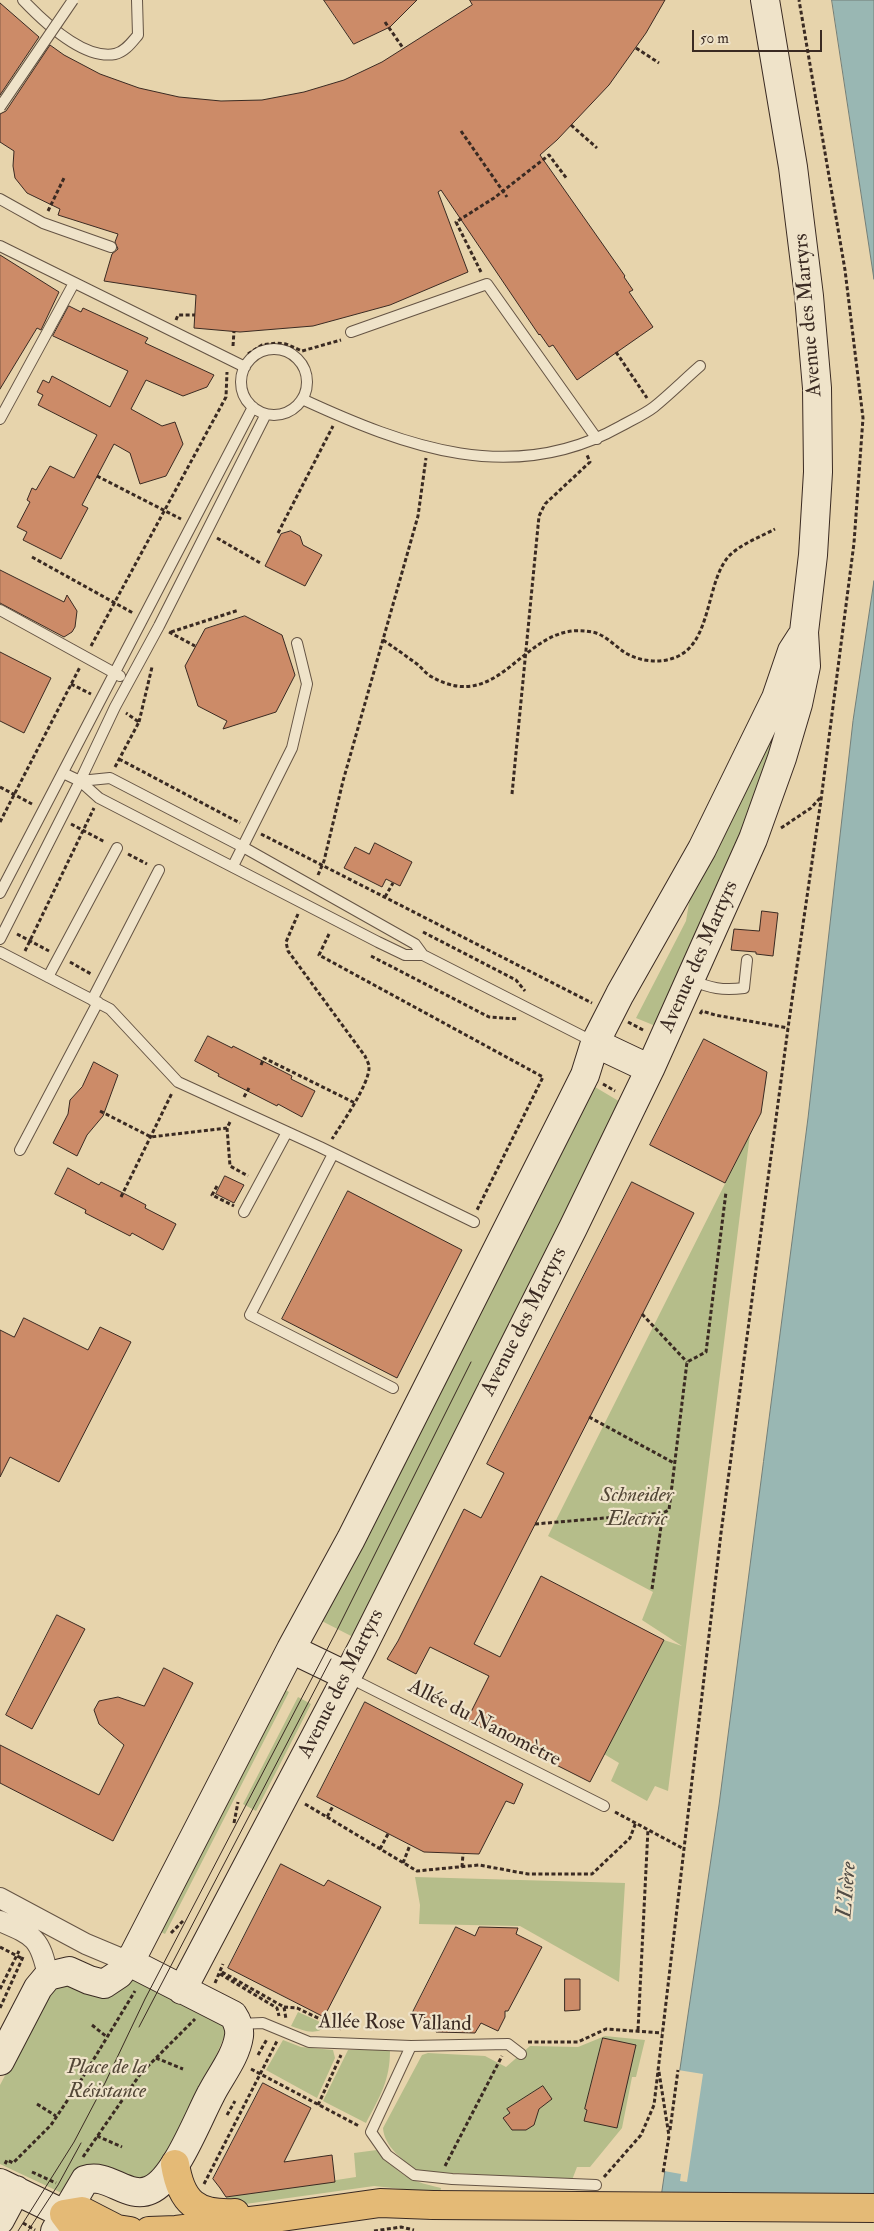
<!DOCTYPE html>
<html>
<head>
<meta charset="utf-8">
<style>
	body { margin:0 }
	#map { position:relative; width:874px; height:2231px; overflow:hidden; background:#e7d4ac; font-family:"IM FELL Double Pica",serif }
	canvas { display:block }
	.scale { position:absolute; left:692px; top:30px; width:130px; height:22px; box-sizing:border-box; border:2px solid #3a2a22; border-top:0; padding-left:6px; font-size:15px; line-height:18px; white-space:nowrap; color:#3a2a22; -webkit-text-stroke:4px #efe3c9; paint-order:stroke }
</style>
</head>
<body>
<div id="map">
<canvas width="874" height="2231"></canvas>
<div class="scale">50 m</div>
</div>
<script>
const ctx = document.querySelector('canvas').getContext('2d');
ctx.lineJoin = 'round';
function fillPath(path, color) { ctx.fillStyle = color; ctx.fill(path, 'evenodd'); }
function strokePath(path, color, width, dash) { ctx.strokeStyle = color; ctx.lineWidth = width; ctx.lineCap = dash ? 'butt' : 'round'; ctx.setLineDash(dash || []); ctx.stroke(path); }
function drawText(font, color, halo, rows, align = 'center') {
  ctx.font = font + ' "IM FELL Double Pica",serif'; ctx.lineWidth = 4.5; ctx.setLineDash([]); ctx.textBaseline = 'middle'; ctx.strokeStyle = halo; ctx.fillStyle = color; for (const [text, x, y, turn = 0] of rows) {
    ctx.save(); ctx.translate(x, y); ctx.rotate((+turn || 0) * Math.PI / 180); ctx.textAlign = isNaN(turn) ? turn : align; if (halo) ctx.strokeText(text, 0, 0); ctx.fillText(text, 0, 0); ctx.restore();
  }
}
fillPath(new Path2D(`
	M791 682 758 802 658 1027 636 1018 686 921 690 897Z
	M595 1087 622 1103 355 1638 316 1618Z
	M750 1134 668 1791 655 1786 647 1801 611 1781 619 1763 604 1754 664 1640 682 1646 642 1620 653 1592 548 1536Z
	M280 1687 289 1692 165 1934 155 1929Z
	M298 1697 311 1704 256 1811 243 1804Z
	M415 1877 625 1883 619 1982 520 1926 419 1924 420 1905Z
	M134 1975 222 2021 225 2035 212 2065 156 2175 140 2183 121 2173 98 2165 79 2172 66 2195 0 2164V2085L47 1996 56 1986 70 1982 94 1995 119 1991Z
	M298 2012 327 2025C316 2037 303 2030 291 2026Z
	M605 2036 645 2040 636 2077H632L622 2128 590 2167H577L572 2180 418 2171C404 2162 384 2146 383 2128L422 2055 428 2053 485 2056 506 2067 530 2046 578 2047Z
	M283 2040 301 2047 333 2050 335 2058 317 2098 266 2070Z
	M348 2050H390C390 2081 380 2096 366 2123L323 2101Z
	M377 2150C401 2175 406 2180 441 2188L440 2193 374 2186 224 2207 226 2197 356 2177 354 2153Z`), '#b5bd8a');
const water = new Path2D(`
	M832 0H874V279Z
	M874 581V2231H656L719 1805 808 1118 853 721Z`);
fillPath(water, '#99b7b3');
strokePath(water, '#737f79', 1);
fillPath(new Path2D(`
	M678 2070 703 2074 687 2182 680 2181 681 2174 664 2171Z
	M658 2194 874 2195V2231H653Z`), '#e7d4ac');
const building = new Path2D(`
	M324 0H417L390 27 354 44Z
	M470 0H665L646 33 609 85 557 140 540 155 625 276 624 277 633 290 629 292 653 327 577 380 553 345 549 347 540 334 539 335 441 190 438 192 468 272 390 305 313 326 240 332 194 328 196 295 104 281 112 254 118 249 115 242 118 234 58 215 60 209 27 193 15 178 13 166 14 151 0 142V114L6 111 50 45 64 55 100 74 139 88 179 97 221 101 262 100 304 92 344 80 382 62 472 5Z
	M0 3 39 37 0 95Z
	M0 255 59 292 41 330 37 328 0 389Z
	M69 306 81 312 83 308 148 338 145 343 214 375 207 387 183 396 146 380 131 409 162 426 175 422 183 444 166 476 140 484 130 453 114 444 82 505 88 508 61 559 23 540 27 532 17 527 30 502 27 500 32 488 36 490 50 466 74 478 97 435 38 405 43 395 37 392 43 380 49 383 52 376 110 407 128 371 53 336Z
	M291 531 300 536 303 545 322 555 305 586 265 566 281 534Z
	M0 570 64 602 67 595 77 611 75 627 72 632 64 637 0 603Z
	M245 616 282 635 295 675 276 712 223 729 227 721 198 706 185 666 205 629Z
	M0 652 51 678 24 733 0 721Z
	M375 843 412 862 400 886 386 879 382 887 344 868 355 847 369 854Z
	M762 911 778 913 773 956 756 954V952L731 950 734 929 759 931Z
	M208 1036 232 1048 233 1046 292 1076 291 1079 315 1091 302 1117 278 1104 277 1106 218 1076 219 1074 195 1061Z
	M704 1039 767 1072 761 1113 725 1183 650 1145Z
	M94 1062 118 1075 103 1116 87 1135 77 1156 53 1143 68 1114 70 1100 82 1087Z
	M68 1168 99 1185 101 1182 129 1196 146 1205 145 1208 176 1224 163 1250 132 1233 130 1236 85 1213 86 1210 55 1194Z
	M225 1176 244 1185 234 1203 216 1194Z
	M632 1182 694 1213 474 1644 500 1657 541 1576 664 1640 590 1782 467 1720 489 1676 430 1647 416 1674 387 1659 398 1641 464 1509 481 1518 504 1473 487 1464Z
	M348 1191 462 1250 397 1378 282 1319Z
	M24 1318 88 1350 100 1327 131 1342 59 1482 10 1457 0 1477V1330L14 1337Z
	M57 1615 85 1629 32 1729 6 1715Z
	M164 1668 193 1683 113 1841 0 1783V1745L99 1795 124 1745 99 1724 94 1710 99 1701 118 1697 144 1706Z
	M365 1702 523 1784 514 1804 506 1801 479 1854 424 1852 317 1797Z
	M281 1864 324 1886 328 1880 381 1907 324 2017 228 1968Z
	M456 1927 475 1936 479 1927 518 1928 516 1934 542 1947 508 2011H505V2017L498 2031 481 2023 475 2033 436 2032 439 2025 413 2012Z
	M565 1979H580V2010L565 2011Z
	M603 2038 636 2045 617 2128 584 2121 587 2110 585 2109Z
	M263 2083 311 2108 284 2162 332 2155 335 2182 226 2197 220 2188 213 2179Z
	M543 2086 552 2099 539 2109 534 2125 526 2130H512L503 2118 510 2113 507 2109Z`);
fillPath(building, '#cc8b68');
strokePath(building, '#3a2a22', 1);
const service = new Path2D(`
	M23 0C43 21 83 60 115 54 125 52 132 42 138 35L137 0
	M0 199 43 223 111 247
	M0 246 245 367
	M351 332 487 284 597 439
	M241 382a33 33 0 1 1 66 0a33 33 0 1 1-66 0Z
	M302 399C406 447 513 487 621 426 632 420 645 414 654 407 670 394 685 379 700 366
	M0 419 74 283
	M0 610 120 676
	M63 773 80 781 99 798 378 942 405 955H423L594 1042
	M80 781 110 778 243 847 415 944 423 955
	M233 866 292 748 307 684 297 643
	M0 893 253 407
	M0 939 80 781 115 707 159 626 266 414
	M0 952 110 1009 178 1082 320 1147 474 1222
	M48 977 117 848
	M690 980C711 988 722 991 744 988L747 960
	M92 1000 159 870
	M20 1150 98 1002
	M333 1154 250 1315 393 1388
	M244 1212 287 1132
	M348 1677 604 1806
	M239 2024 263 2023 309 2042 411 2046 508 2044 521 2054
	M411 2046 371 2132 387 2155 414 2175 452 2179 596 2185`);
const minor = new Path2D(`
	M0 1898 86 1944 129 1962
	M0 1921C35 1936 40 1938 48 1976`);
const secondary = new Path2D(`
	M595 1043 650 1069
	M291 1649 347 1676
	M182 1990 362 1648 573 1228 650 1069 753 839 782 758 798 704 806 666 804 632 813 555 818 472 817 388 809 296 793 167 765 0
	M0 2061 38 1988 48 1976 69 1971 89 1980 104 1984 119 1974 134 1954 291 1649 351 1539 570 1105 585 1075 595 1043 620 994 702 849 776 698 792 651 801 637
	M0 2183 64 2214
	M0 2220 16 2190
	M55 2231 85 2180C108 2172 128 2200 150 2190 175 2180 198 2118 211 2094 220 2076 236 2057 239 2036 240 2028 237 2021 233 2015L129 1962`);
const trunk = new Path2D(`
	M175 2164C181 2202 196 2215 235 2213
	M77 2231 64 2214 82 2211 117 2229 130 2231
	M149 2231 176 2230 267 2219 380 2203 433 2205`);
strokePath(service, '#655444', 12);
strokePath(minor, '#655444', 22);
strokePath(secondary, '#3a2a22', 30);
strokePath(trunk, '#3a2a22', 30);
strokePath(new Path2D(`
	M385 22 403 48
	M636 48 659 63
	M571 125 597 148
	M48 211 65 176
	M481 272 456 222 494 198 549 155 567 179
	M176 320 178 315H195
	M233 346 234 331
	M616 352 647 398
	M248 354 262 345 276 343 286 344 302 351 341 340
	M97 476 181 519
	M278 533 333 426
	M217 538 262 564
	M32 557 133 613
	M169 632 195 646
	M171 632 239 610
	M383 640C395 648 406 656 417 664 422 668 426 674 432 677 503 717 524 618 592 632 604 634 614 645 624 652 641 663 668 665 685 652 711 632 708 579 729 556 741 544 760 537 775 529
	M91 646 226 397 227 372
	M71 684 91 694
	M139 722 152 667
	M119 759 240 823
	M115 767 139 722 126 713
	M0 787 32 804
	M512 794 539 516 545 504 590 462 587 455
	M0 822 80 667
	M71 824 105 842
	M781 828 811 808 821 797
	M261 834 592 1003
	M128 854 147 864
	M318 875 324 861 343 781 418 516 426 458
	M385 897 393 883
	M298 914 286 942 288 951 365 1056C366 1059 369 1063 369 1067 370 1083 341 1125 332 1139
	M423 932 516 980 525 991
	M17 934 49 951
	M329 934 319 955 543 1077 477 1210
	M25 951 94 808
	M371 956 489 1017 518 1019
	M70 962 91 974
	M700 1014 702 1011 715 1015 788 1028
	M628 1022 645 1031
	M261 1065 264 1058 355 1103
	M603 1084 615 1091
	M244 1097 249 1088
	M100 1111 151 1137 227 1128 231 1120
	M227 1128 230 1166 248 1176
	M217 1186 212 1195 234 1206
	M121 1197 172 1093
	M642 1314 687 1362
	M589 1417 674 1463
	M535 1524 663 1513
	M652 1589 663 1513 669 1510 687 1362 706 1352 726 1192
	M305 1804 327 1817 333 1806
	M615 1812 684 1849
	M327 1817 417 1871 479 1865 528 1874H592L630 1838 636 1822
	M234 1823 238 1802
	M380 1849 388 1834
	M403 1863 410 1845
	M462 1867 463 1854
	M171 1933 183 1921
	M0 1947 23 1959
	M222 1972 284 2007 286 2019
	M220 1974 277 2008 279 2016
	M215 1983 223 1964
	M0 1989 19 1951
	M284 2007 297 2008 341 2029
	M0 2008 23 1957
	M92 2025 107 2037
	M638 2030 648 1829
	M528 2042H578L606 2029 662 2033
	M258 2055 267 2039
	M156 2058 183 2069
	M251 2069 359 2126
	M659 2072 669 2136 663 2173
	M37 2104 56 2116
	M318 2105 341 2055
	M227 2115 235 2101
	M670 2130 678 2070
	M97 2136 122 2147
	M83 2157 141 2073 195 2019
	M5 2164 7 2160 13 2163 51 2125 83 2077 135 1991
	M445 2166 502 2056
	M32 2172 56 2183
	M604 2177 641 2135 654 2105 721 1533 788 1028 821 800 854 543 863 418 845 270 799 0
	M204 2184 277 2041
	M23 2223 35 2230
	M374 2231 401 2227 414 2230`), '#3a2a22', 3, [4, 2.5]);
strokePath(service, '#efe3c9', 10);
strokePath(minor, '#efe3c9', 20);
strokePath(secondary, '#efe3c9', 28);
strokePath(trunk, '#e4ba76', 28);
strokePath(new Path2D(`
	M139 2027 331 1659
	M18 2231 74 2142 105 2083 145 1999 335 1634 471 1362
	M28 2231 58 2185 81 2143`), '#3a2a22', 1);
const serviceBridge = new Path2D(`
	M0 107 73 0`);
const trunkBridge = new Path2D(`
	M433 2205 874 2208`);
strokePath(serviceBridge, '#655444', 12, []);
strokePath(trunkBridge, '#3a2a22', 30, []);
strokePath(new Path2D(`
	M461 131 507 197`), '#3a2a22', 3, [4, 2.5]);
strokePath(serviceBridge, '#efe3c9', 10);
strokePath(trunkBridge, '#e4ba76', 28);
drawText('21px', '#3a2a22', '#efe3c9', [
	["Avenue des Martyrs",809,315,-95],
	["Avenue des Martyrs",700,957,-66],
	["Avenue des Martyrs",525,1322,-63],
	["Avenue des Martyrs",342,1684,-63],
	["Allée du Nanomètre",484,1724,27],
	["Allée Rose Valland",395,2024,1]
]);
drawText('italic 21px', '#534737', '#efe3c9', [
	["Schneider",637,1496],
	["Electric",637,1520],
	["Place de la",107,2068],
	["Résistance",107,2092]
]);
drawText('italic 22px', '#524d46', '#efe3c9', [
	["L'Isère",848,1890,-85]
]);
</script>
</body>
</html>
